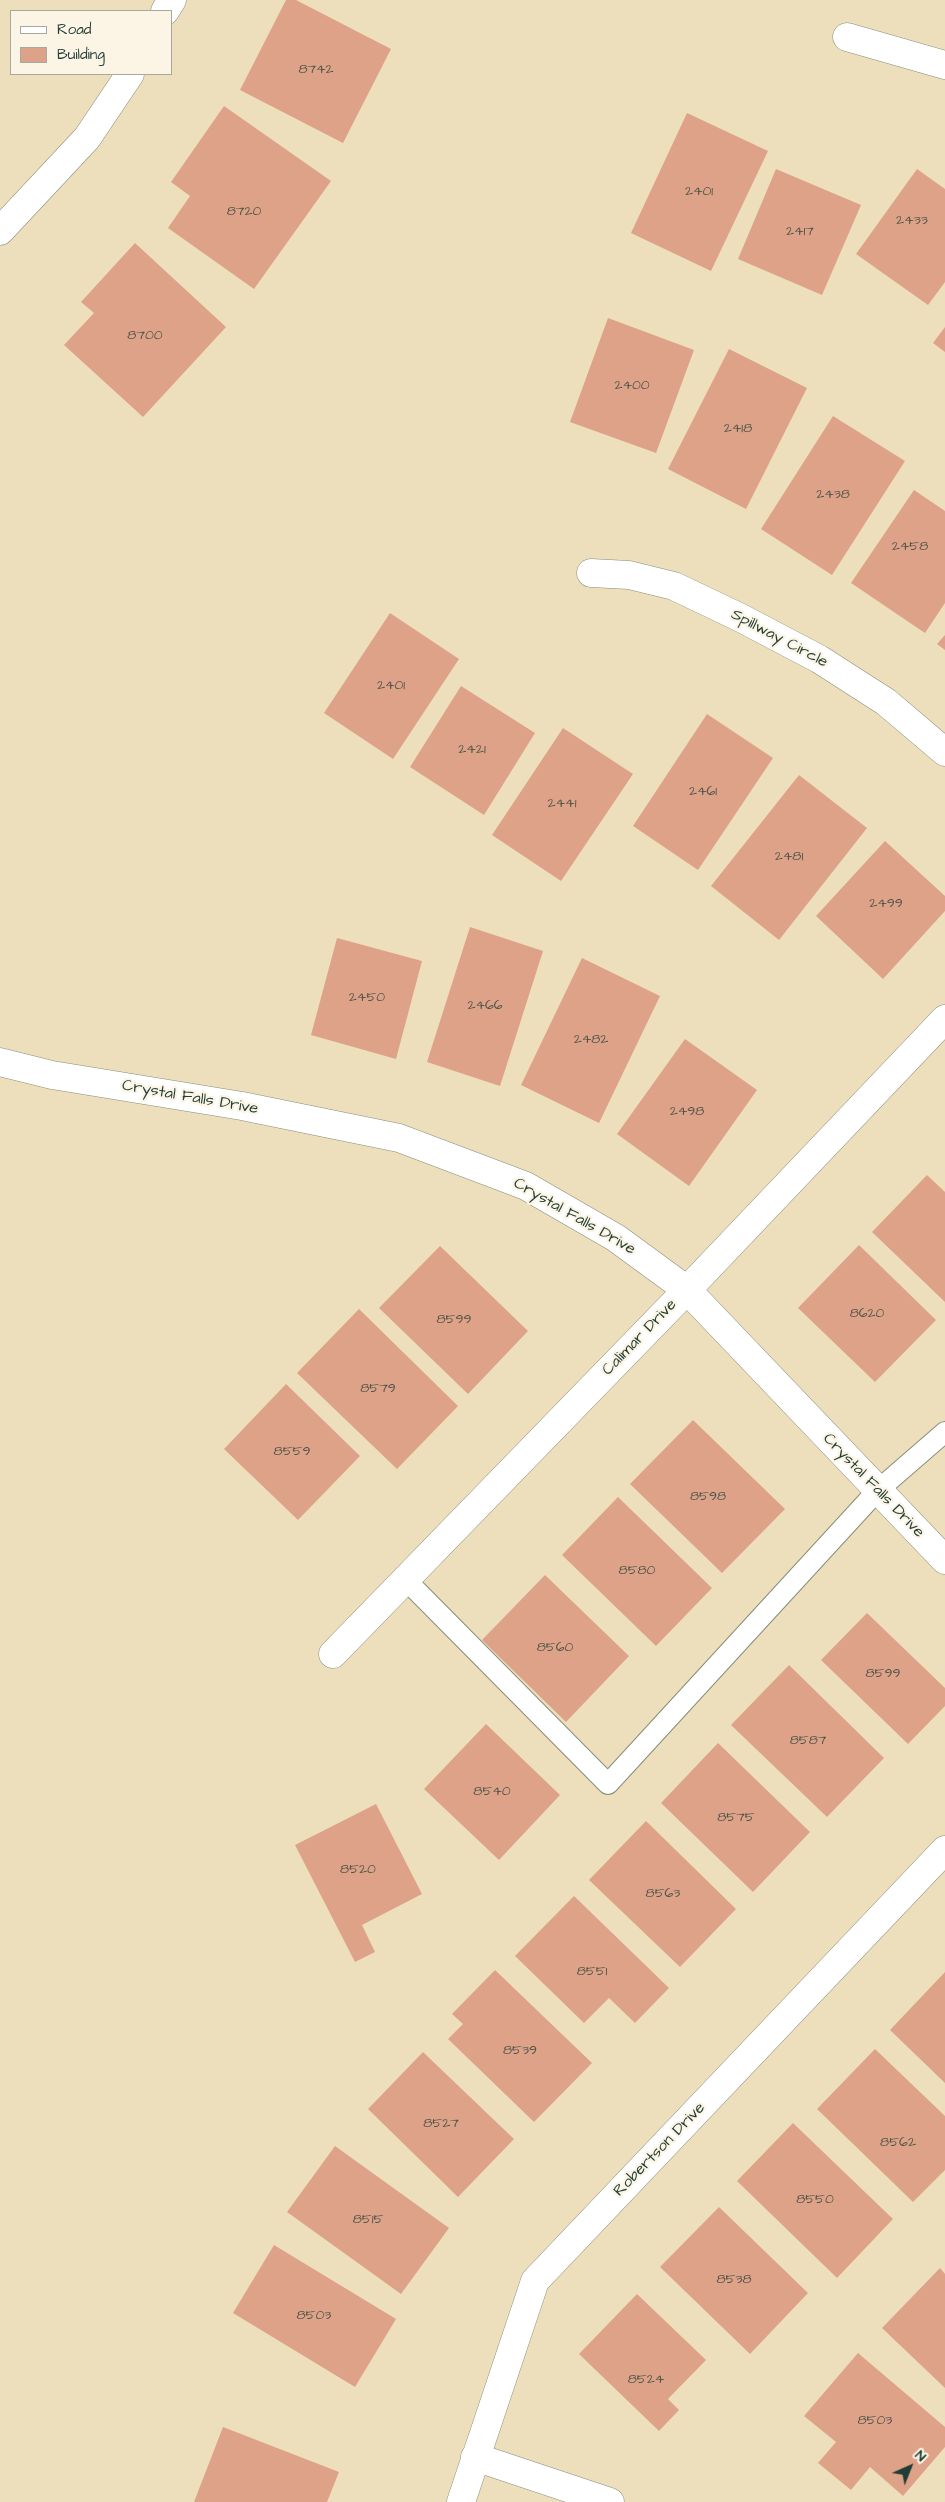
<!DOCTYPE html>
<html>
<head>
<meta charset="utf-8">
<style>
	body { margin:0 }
	#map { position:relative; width:945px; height:2502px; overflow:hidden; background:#eddfbc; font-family:"Architects Daughter",sans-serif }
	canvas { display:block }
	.legend { position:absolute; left:10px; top:10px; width:162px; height:65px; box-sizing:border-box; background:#fcf5e5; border:1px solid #a4ab9e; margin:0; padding:6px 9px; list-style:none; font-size:15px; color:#1f3d34 }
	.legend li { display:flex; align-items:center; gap:10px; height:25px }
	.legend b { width:25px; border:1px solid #a4ab9e }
	.north { position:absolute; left:885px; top:2442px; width:50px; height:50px; -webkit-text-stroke:4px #fcf5e5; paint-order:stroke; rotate:44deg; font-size:14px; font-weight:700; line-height:20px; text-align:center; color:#1f3d34 }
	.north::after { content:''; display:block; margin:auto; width:18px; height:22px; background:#1f3d34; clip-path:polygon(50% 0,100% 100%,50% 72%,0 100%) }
</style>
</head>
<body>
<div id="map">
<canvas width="945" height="2502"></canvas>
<ul class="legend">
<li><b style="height:6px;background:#fff"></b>Road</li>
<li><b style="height:14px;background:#dea289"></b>Building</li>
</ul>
<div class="north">N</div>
</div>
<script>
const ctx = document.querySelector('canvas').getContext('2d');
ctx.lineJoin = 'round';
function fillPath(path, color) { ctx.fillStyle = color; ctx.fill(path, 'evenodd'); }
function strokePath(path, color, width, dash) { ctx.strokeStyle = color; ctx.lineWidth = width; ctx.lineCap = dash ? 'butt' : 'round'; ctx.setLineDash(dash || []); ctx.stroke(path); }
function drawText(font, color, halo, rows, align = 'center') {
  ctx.font = font + ' "Architects Daughter",sans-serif'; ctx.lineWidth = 4.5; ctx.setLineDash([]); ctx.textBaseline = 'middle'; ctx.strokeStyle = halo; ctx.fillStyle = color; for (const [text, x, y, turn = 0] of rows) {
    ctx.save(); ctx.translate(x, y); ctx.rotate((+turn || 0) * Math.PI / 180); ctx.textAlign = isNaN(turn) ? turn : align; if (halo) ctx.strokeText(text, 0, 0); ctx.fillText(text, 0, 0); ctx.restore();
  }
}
fillPath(new Path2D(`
	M286 0H296L391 49 343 143 240 90Z
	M224 106 331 181 254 289 168 228 190 196 171 182Z
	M687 113 768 151 711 271 631 233Z
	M776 169 861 205 822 295 738 259Z
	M917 169 945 189V282L928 305 856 254Z
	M135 243 226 327 143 417 64 345 94 313 81 302Z
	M608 318 694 350 656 453 570 422Z
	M945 327V352L933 343Z
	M729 349 807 388 746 509 668 469Z
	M833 416 905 461 832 575 761 529Z
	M914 490 945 511V603L925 633 851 583Z
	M390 613 459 659 393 759 324 713Z
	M945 635V650L937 644Z
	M461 686 535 733 484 815 410 767Z
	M707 714 773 758 698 870 633 826Z
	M563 728 633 774 561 881 492 835Z
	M799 775 867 828 779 940 711 886Z
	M885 841 945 896V911L883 979 816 916Z
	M470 927 543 951 500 1086 427 1062Z
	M337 938 422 961 396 1059 311 1035Z
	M582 958 660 996 599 1123 521 1085Z
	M685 1039 757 1090 689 1186 617 1134Z
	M927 1175 945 1192V1302L872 1232Z
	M859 1245 936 1320 875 1382 798 1308Z
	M440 1246 528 1331 468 1394 379 1308Z
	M359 1309 458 1406 397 1469 297 1373Z
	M286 1384 360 1456 298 1520 224 1449Z
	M693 1420 785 1509 722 1573 630 1484Z
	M618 1497 712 1588 656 1646 562 1555Z
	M545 1575 629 1656 566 1722 482 1640Z
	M867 1613 945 1688V1706L908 1744 821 1660Z
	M789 1665 884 1758 827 1817 731 1725Z
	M486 1724 560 1795 499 1860 424 1789Z
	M718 1743 810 1832 753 1892 661 1803Z
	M376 1804 422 1894 362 1925 375 1952 355 1962 295 1845Z
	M646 1821 736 1909 680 1967 589 1880Z
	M574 1896 669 1988 635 2023 609 1998 584 2023 515 1956Z
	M495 1970 592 2063 534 2122 448 2039 463 2024 452 2014Z
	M945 1972V2083L890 2030Z
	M875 2049 945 2116V2170L913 2202 817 2109Z
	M423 2052 514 2139 458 2197 368 2109Z
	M793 2123 893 2219 837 2278 737 2181Z
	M335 2146 449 2228 401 2294 287 2212Z
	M719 2207 808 2293 750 2354 660 2267Z
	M274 2245 396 2319 355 2387 233 2313Z
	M940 2268 945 2274V2388L882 2328Z
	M637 2294 706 2360 668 2399 679 2410 659 2431 579 2354Z
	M858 2353 945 2427V2447L903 2496 870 2467 851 2490 818 2463 836 2442 804 2416Z
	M223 2427 339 2472 327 2502H194Z`), '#dea289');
const lane = new Path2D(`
	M405 1579 608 1784 877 1491 945 1432`);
const street = new Path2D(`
	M165 11 172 0
	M847 37 945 65
	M0 231 87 138 130 74
	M591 573 629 575 674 586 741 618 819 659 886 702 945 752
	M0 1062 52 1075 242 1106 399 1138 526 1186 616 1238 687 1290 945 1560
	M333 1654 687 1290 945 1019
	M475 2457 610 2502
	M461 2502 535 2281 945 1850`);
strokePath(lane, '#868e78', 22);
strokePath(street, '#868e78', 29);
strokePath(lane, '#fff', 20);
strokePath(street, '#fff', 28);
drawText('14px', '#4f5649', null, [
	["8742",316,70],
	["2401",699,192],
	["8720",244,212],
	["2433",912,221],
	["2417",800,232],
	["8700",145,336],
	["2400",632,386],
	["2418",738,429],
	["2438",833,495],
	["2458",910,547],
	["2401",391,686],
	["2421",472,750],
	["2461",703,792],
	["2441",562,804],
	["2481",789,857],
	["2499",886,904],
	["2450",367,998],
	["2466",485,1006],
	["2482",591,1040],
	["2498",687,1112],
	["8620",867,1314],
	["8599",454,1320],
	["8579",378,1389],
	["8559",292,1452],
	["8598",708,1497],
	["8580",637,1571],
	["8560",555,1648],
	["8599",883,1674],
	["8587",808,1741],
	["8540",492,1792],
	["8575",736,1818],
	["8520",358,1870],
	["8563",663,1894],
	["8551",592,1972],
	["8539",520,2051],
	["8527",441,2124],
	["8562",898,2143],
	["8550",815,2200],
	["8515",368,2220],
	["8538",734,2280],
	["8503",314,2316],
	["8524",646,2380],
	["8503",875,2421]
]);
drawText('16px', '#1f3d34', '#fcf5e5', [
	["Spillway Circle",779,639,28],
	["Crystal Falls Drive",190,1098,10],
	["Crystal Falls Drive",574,1217,30],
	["Calimar Drive",640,1338,-46],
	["Crystal Falls Drive",873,1486,46],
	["Robertson Drive",660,2150,-46]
]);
</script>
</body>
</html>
